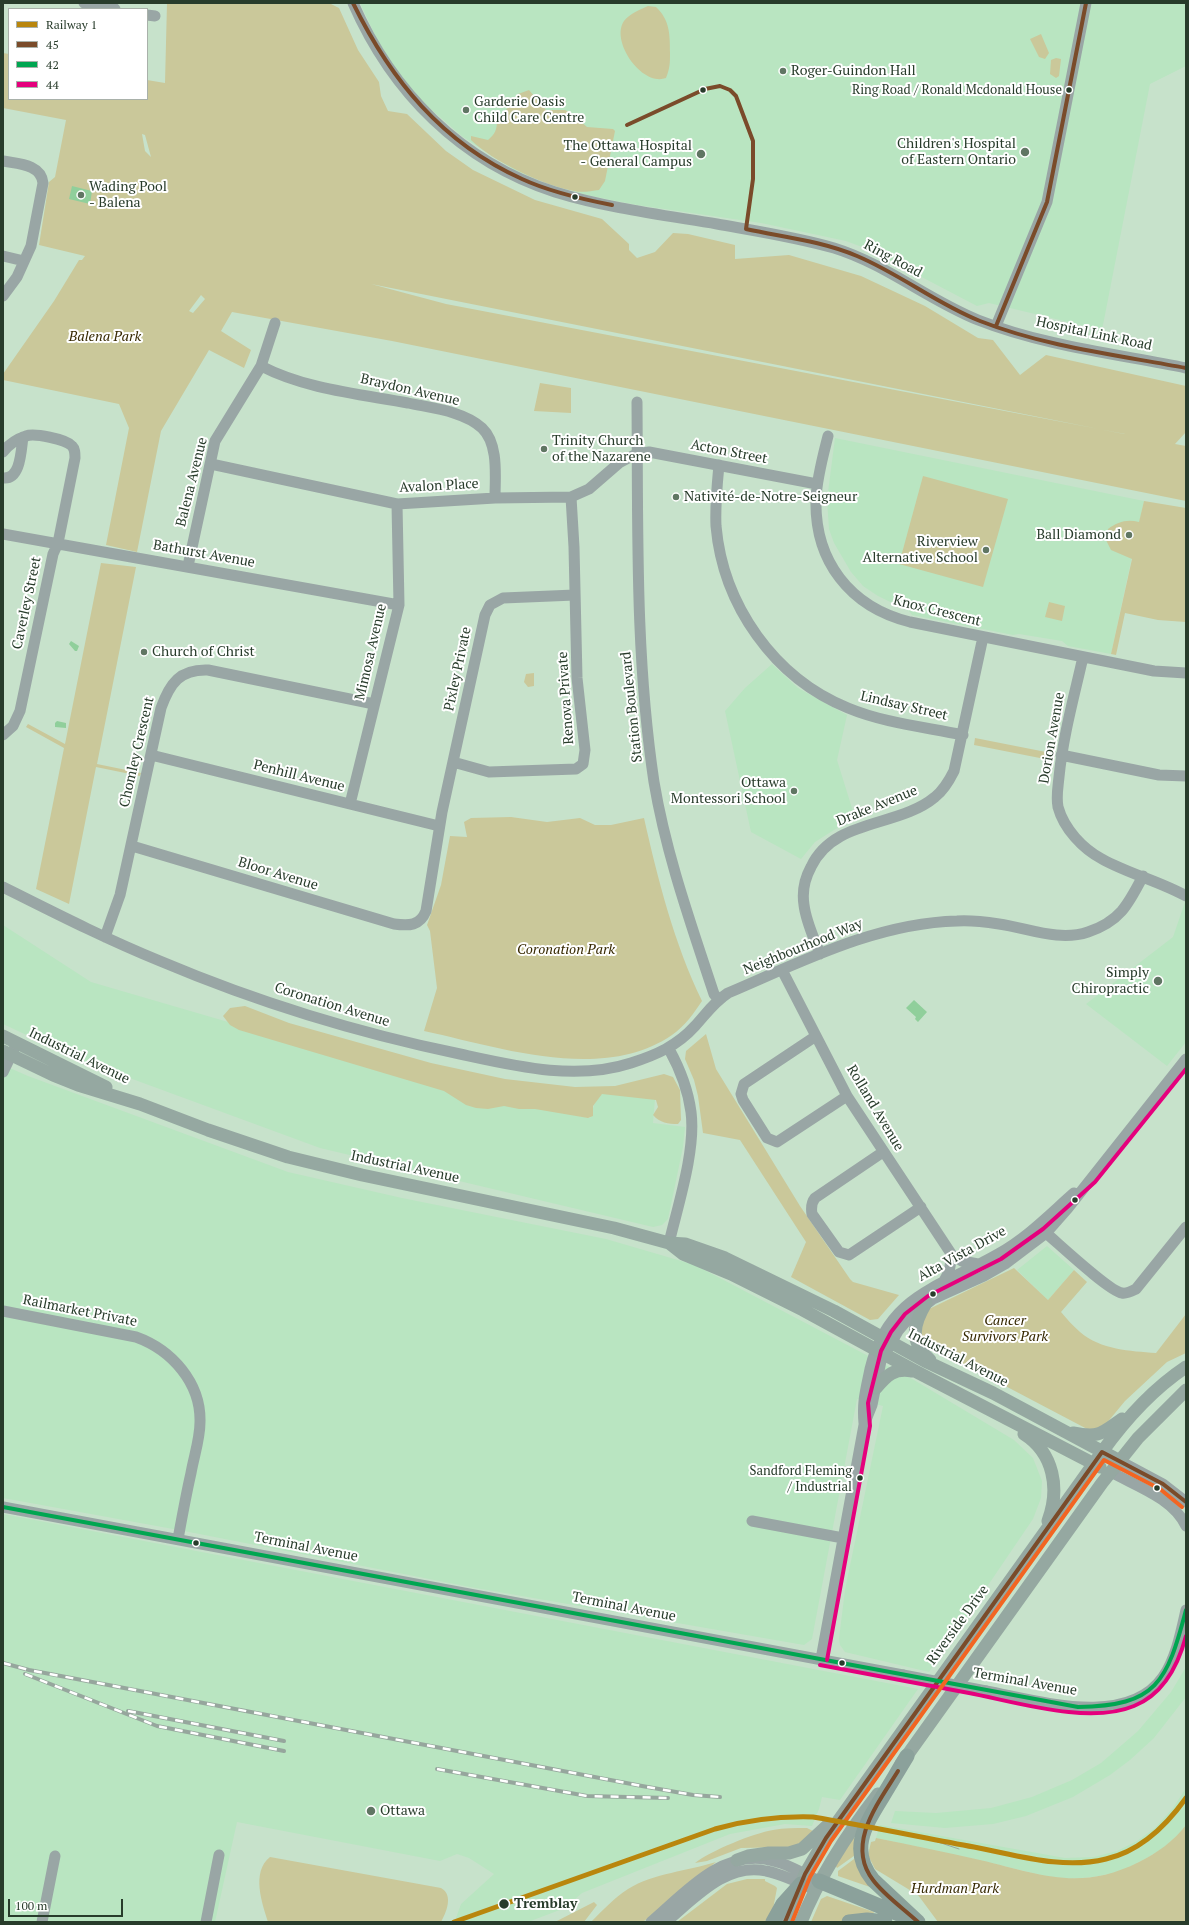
<!DOCTYPE html>
<html>
<head>
<meta charset="utf-8">
<style>
	body { margin:0 }
	#map { position:relative; width:1189px; height:1925px; overflow:hidden; background:#c7e2cb; font-family:"PT Serif",serif }
	canvas { display:block }
	.frame { position:absolute; inset:0; border:4px solid #283c2b; pointer-events:none }
	.legend { position:absolute; left:8px; top:8px; width:140px; height:92px; box-sizing:border-box; background:#fff; border:1px solid #a9b1aa; margin:0; padding:5px 7px; list-style:none; font-size:12px; color:#283c2b }
	.legend li { display:flex; align-items:center; gap:8px; height:20px }
	.legend b { width:20px; border:1px solid #a9b1aa }
	.scale { position:absolute; left:8px; top:1899px; width:115px; height:18px; box-sizing:border-box; border:2px solid #283c2b; border-top:0; padding-left:5px; font-size:12px; line-height:14px; white-space:nowrap; color:#283c2b; -webkit-text-stroke:3px #fff; paint-order:stroke }
</style>
</head>
<body>
<div id="map">
<canvas width="1189" height="1925"></canvas>
<div class="frame"></div>
<ul class="legend">
<li><b style="height:5px;background:#b9860d"></b>Railway 1</li>
<li><b style="height:5px;background:#7a4b2a"></b>45</li>
<li><b style="height:5px;background:#00a651"></b>42</li>
<li><b style="height:5px;background:#e5007d"></b>44</li>
</ul>
<div class="scale">100 m</div>
</div>
<script>
const ctx = document.querySelector('canvas').getContext('2d');
ctx.lineJoin = 'round';
function fillPath(path, color) { ctx.fillStyle = color; ctx.fill(path, 'evenodd'); }
function strokePath(path, color, width, dash) { ctx.strokeStyle = color; ctx.lineWidth = width; ctx.lineCap = dash ? 'butt' : 'round'; ctx.setLineDash(dash || []); ctx.stroke(path); }
function drawText(font, color, halo, rows, align = 'center') {
  ctx.font = font + ' "PT Serif",serif'; ctx.lineWidth = 4; ctx.setLineDash([]); ctx.textBaseline = 'middle'; ctx.strokeStyle = halo; ctx.fillStyle = color; for (const [text, x, y, turn = 0] of rows) {
    ctx.save(); ctx.translate(x, y); ctx.rotate((+turn || 0) * Math.PI / 180); ctx.textAlign = isNaN(turn) ? turn : align; if (halo) ctx.strokeText(text, 0, 0); ctx.fillText(text, 0, 0); ctx.restore();
  }
}
fillPath(new Path2D(`
	M360 3H1186V66L1150 84 1102 330 989 303 977 306 870 250 846 241 761 223 637 205 586 195 548 183 516 171 463 137 419 99 384 54Z
	M835 438 1144 501 1111 654 1068 646 1062 641 1019 634 1013 635 912 615 909 611 878 596 863 586 851 572 834 543 829 529 827 500Z
	M772 664 798 688 847 715 837 760 856 821 842 825 815 842 801 859 751 832 725 711 745 688Z
	M1185 902 1186 1042 1167 1066 1086 1004 1173 937Z
	M3 925 91 982 485 1097 590 1118 598 1093 655 1099 653 1123 685 1127 683 1147 668 1219 662 1225 653 1227 320 1148 78 1059 3 1024Z
	M3 1065 28 1076 288 1172 402 1198 606 1239 695 1265 914 1380 1014 1440 1033 1458 1042 1481 1041 1498 1033 1519 929 1672 845 1652 840 1645 839 1639 845 1590 883 1406 857 1399 812 1639 804 1645 470 1587 184 1531 3 1498Z
	M1047 1246 1074 1270 1048 1300 1017 1270Z
	M3 1514 918 1689 840 1800 822 1797 819 1809 812 1826 785 1824 730 1834 582 1893 565 1908 528 1922H460L456 1918 461 1904 494 1874 469 1858 457 1854 440 1861 237 1822 215 1922H3Z
	M1186 1667V1697L1154 1738 1130 1760 1110 1775 1073 1797 1026 1816 993 1824 945 1828 891 1823 895 1811 936 1813 991 1808 1032 1797 1072 1780 1101 1763 1138 1731 1171 1692Z
	M1186 1788V1825L1181 1832 1164 1848 1145 1859 1120 1872 1093 1877 1069 1879 1045 1876 978 1860 876 1838 880 1825 1065 1858 1094 1857 1117 1851 1137 1841 1155 1828 1173 1808Z`), '#b9e5c1');
fillPath(new Path2D(`
	M167 3H329L339 8 358 50 379 82 381 96 388 111 407 114 446 151 473 170 535 200 602 219 629 244V250L637 258 655 252 673 233 688 234 735 245V259L789 255 861 276 925 306 978 338 993 340 1020 375 1046 355 1186 386V432L1175 444 1186 446V501L392 341 232 312 221 331 251 350 244 368 209 350 161 431 137 552 106 545 129 428 119 404 3 380V374L54 301 79 260H82L85 256 39 245 49 182 55 177 66 120 3 108V53L9 54V99H147V80L165 83ZM142 134 145 135 151 157 145 151ZM371 284 1124 434H1125L446 304ZM201 295 205 299 193 313 189 311Z
	M648 6 656 7C670 20 670 35 670 53 670 63 670 68 666 78 642 87 610 41 624 21 629 14 641 9 648 6Z
	M1041 34 1049 53 1045 59 1039 57 1030 39Z
	M1056 58 1061 59 1059 76 1056 78 1050 74 1051 60Z
	M529 90 546 110H565L571 113 587 127 613 129 615 131 605 181 599 190C591 191 582 193 574 191 545 186 492 161 471 140V136L488 140C495 134 497 130 497 120L514 101 518 94Z
	M540 383 571 388V413L534 411Z
	M923 476 1008 499 983 587 899 564Z
	M1144 501 1186 508V622L1158 620 1125 613 1116 655 1111 654 1132 559 1111 550 1106 540 1108 529C1118 522 1126 519 1139 522Z
	M101 563 136 567 97 764 141 773 140 776 96 767 69 904 36 889 64 748 26 727 28 724 65 744Z
	M1049 602 1065 606 1062 621 1045 617Z
	M534 673V686L528 687 524 682 526 674Z
	M975 738 1051 753 1050 760 974 745Z
	M511 817 547 822 580 818 595 825H611L644 818C658 880 674 943 702 1001 694 1013 685 1026 672 1035 602 1083 499 1047 424 1031L437 988 430 931 427 925 441 885 450 836 467 837 464 822 471 818Z
	M245 1006 289 1023 431 1063 505 1079 575 1087 615 1086 664 1074 673 1077 680 1090 681 1120 678 1124C668 1124 660 1123 653 1115L658 1107 656 1100 602 1094 593 1106V1116L588 1118 535 1109H519L504 1106 488 1109 476 1108 466 1105 444 1091 239 1030 230 1025 223 1016 230 1008Z
	M706 1034 716 1069 800 1206 850 1279 853 1282 899 1295 878 1319 870 1320 791 1277 806 1242 740 1140 703 1133 698 1096 694 1080 685 1059 686 1051Z
	M1014 1268 1048 1300 1074 1270 1087 1282 1061 1312C1067 1319 1073 1326 1080 1332 1101 1350 1130 1351 1156 1353L1186 1314V1353L1167 1362 1125 1401 1106 1424 1098 1429 1089 1430 935 1349C923 1342 921 1336 919 1323L929 1309Z
	M1186 1825V1922H938L918 1895 875 1869 868 1855 871 1842 875 1841 876 1838C911 1845 946 1852 980 1860 1040 1874 1079 1892 1139 1862 1157 1853 1174 1841 1186 1825Z
	M807 1828 813 1831 802 1842 791 1847 741 1848 707 1861 695 1863C710 1851 754 1833 773 1830 784 1828 795 1828 807 1828Z
	M852 1837 859 1839 858 1853 837 1868 835 1865Z
	M858 1856 870 1887 838 1876V1871Z
	M270 1857 441 1888C454 1895 446 1913 441 1922H268C262 1903 251 1872 270 1857Z
	M716 1862 643 1922H591C603 1910 614 1898 628 1889 654 1873 688 1871 716 1862Z
	M747 1879H765V1881L775 1886 777 1888 773 1909 766 1922H677L727 1884Z
	M827 1896 874 1912 873 1914 856 1917 838 1922H811L821 1899Z
	M594 1902 597 1905 584 1922H555Z`), '#cac89a');
fillPath(new Path2D(`
	M72 186 92 191 90 204 69 199Z
	M71 641 79 646 77 651H75L69 644Z
	M57 721 66 723V728L55 727V723Z
	M914 1000 927 1012 918 1022 915 1019 916 1017 906 1008Z`), '#90cf9b');
strokePath(new Path2D(`
	M84 3 115 9
	M353 3C392 92 461 162 555 192 607 208 663 215 717 224 756 231 796 237 834 248 886 264 928 300 978 320 1044 346 1117 354 1186 368
	M147 15 155 16
	M3 161C18 164 41 164 43 183L31 246 17 277 3 296
	M3 256 24 261
	M996 326 1047 202 1086 3
	M261 366C305 389 359 394 408 403 431 408 464 411 482 428 499 444 495 477 495 498
	M637 402C638 528 635 656 654 782 666 854 691 924 714 994L718 999
	M828 436C823 456 817 477 816 498 814 561 850 607 910 622L1154 671 1186 673
	M3 452C9 444 17 439 26 436 34 433 66 439 72 446 75 449 75 453 75 458L58 543 53 554 20 711 13 726 3 735
	M211 464 397 504 495 498 571 497 589 489 619 463 636 454 649 452 817 484
	M719 465C717 486 715 505 716 526 723 605 774 678 848 708 884 723 925 727 963 735
	M3 478C21 480 21 450 23 437
	M3 534 399 605
	M188 566 215 441 261 366 275 323
	M1083 657C1074 697 1063 736 1059 777 1058 787 1056 797 1058 807 1064 829 1083 849 1102 859 1129 874 1159 881 1186 896
	M151 755 439 826
	M1061 755 1159 775 1186 776
	M453 762 489 772 576 769 583 764 585 750 577 678 574 547 571 497
	M350 804 399 605 397 504
	M132 846 394 924C409 926 420 926 426 911L442 812 485 615 490 605 503 598 575 595
	M3 887C55 913 106 939 160 961 257 1002 358 1033 460 1054 515 1066 576 1081 631 1063 656 1055 677 1046 695 1026 706 1014 714 1002 728 993 801 962 876 923 957 921 971 920 986 922 999 924 1028 928 1059 942 1088 932 1120 921 1128 905 1143 876
	M105 937 120 895 161 708C170 683 180 669 208 670L374 704
	M820 954C814 938 806 922 804 905 802 892 805 878 811 867 834 818 898 828 935 797 944 790 949 781 954 771L983 637
	M782 970 847 1096 952 1255 962 1261 978 1264
	M816 1036 744 1084 741 1094 743 1100 767 1138 777 1142 847 1096
	M669 1049C680 1069 688 1089 691 1112 696 1150 678 1205 669 1243
	M3 1072 15 1047
	M883 1152 815 1198C811 1203 811 1208 812 1214L839 1252 849 1255 921 1207
	M1046 1233C1059 1244 1109 1291 1122 1293 1127 1294 1132 1291 1136 1289L1186 1227
	M944 1281 949 1272 952 1255
	M3 1311 136 1337C172 1350 201 1383 200 1422 200 1439 194 1456 191 1473 186 1495 182 1517 178 1539
	M864 1423C862 1401 866 1389 870 1369 888 1294 941 1287 998 1254 1027 1238 1050 1214 1074 1193
	M1120 1461 1163 1484 1186 1502
	M1111 1472C1136 1486 1173 1498 1186 1526
	M3 1507 903 1675
	M752 1521 843 1538
	M821 1659 864 1425 872 1405 881 1361 898 1331 909 1318 933 1299 984 1276 1005 1264 1046 1233 1068 1208 1186 1059
	M986 1691C1036 1700 1127 1729 1163 1677 1176 1658 1181 1632 1186 1610
	M42 1922 55 1856
	M206 1922 219 1855
	M651 1922C683 1895 719 1852 765 1859 785 1862 802 1873 819 1881
	M666 1922C694 1899 726 1862 766 1871 783 1874 799 1883 815 1890`), '#99a6a5', 11);
strokePath(new Path2D(`
	M3 1036 106 1087
	M3 1051 53 1075 78 1085 140 1104 208 1130 288 1157 362 1175 614 1228 669 1243 685 1244 725 1258 834 1311 925 1361 993 1393 1120 1461
	M669 1243 683 1254 731 1274 803 1310 915 1371 1100 1467
	M926 1303C913 1325 909 1341 930 1360
	M876 1388C887 1375 894 1368 912 1371
	M1073 1433C1099 1438 1101 1434 1122 1419
	M1024 1434C1054 1453 1060 1489 1048 1521
	M901 1764 1102 1483 1138 1438 1186 1390
	M737 1860 748 1856 769 1853H789L802 1849 828 1825
	M785 1922 805 1874 826 1838 1102 1452C1125 1420 1153 1389 1186 1367
	M801 1922C820 1875 847 1834 878 1794`), '#95a8a1', 13);
strokePath(new Path2D(`
	M907 1756C899 1769 891 1783 883 1796 866 1824 848 1849 873 1880L918 1922
	M819 1881 906 1917
	M773 1922 783 1904 801 1884
	M849 1922 867 1920 885 1922`), '#8ba19b', 15);
strokePath(new Path2D(`
	M926 1838 959 1849`), '#96a69d', 1);
const rail = new Path2D(`
	M3 1663 29 1670 642 1786 693 1795 720 1797
	M25 1674 157 1726 284 1751
	M128 1711 284 1741
	M437 1769 587 1796 668 1798`);
strokePath(rail, '#96a69d', 4);
strokePath(rail, '#fff', 2.5, [8]);
strokePath(new Path2D(`
	M903 1675 986 1691`), '#99a6a5', 11);
strokePath(new Path2D(`
	M353 3C391 80 442 143 522 179 550 192 581 199 612 205
	M627 125 705 89 720 86 730 90 736 96 753 141V179L746 229
	M746 229C783 237 822 241 857 256 900 274 937 304 980 321 1046 347 1117 355 1186 368
	M996 326 1047 202 1086 3
	M898 1771C879 1802 845 1844 873 1880 884 1895 904 1909 918 1922
	M785 1922 805 1874 826 1838 1102 1452 1163 1484 1186 1502`), '#7a4b2a', 4);
strokePath(new Path2D(`
	M3 1507 1078 1707C1157 1706 1167 1682 1186 1610`), '#00a651', 4);
strokePath(new Path2D(`
	M827 1660 870 1426 868 1403 881 1351 891 1332 905 1314 928 1296 1001 1259 1043 1229 1095 1182 1186 1069
	M820 1665C870 1674 919 1684 969 1693 1016 1702 1089 1725 1134 1706 1164 1694 1178 1666 1186 1636`), '#e5007d', 4);
strokePath(new Path2D(`
	M792 1922 810 1877 831 1841 1104 1460 1160 1489 1182 1507`), '#f26522', 4);
strokePath(new Path2D(`
	M454 1922 715 1829C747 1820 779 1816 813 1817 867 1826 920 1837 974 1847 1017 1855 1062 1870 1106 1859 1141 1851 1166 1826 1186 1798`), '#b9860d', 5);
for (const [x, y, r, color] of [
	[783,71,4,"#607663"],
	[703,90,3.5,"#283c2b"],
	[1069,90,3.5,"#283c2b"],
	[466,110,4,"#607663"],
	[1025,152,5,"#607663"],
	[701,154,5,"#607663"],
	[81,195,4,"#607663"],
	[575,197,3.5,"#283c2b"],
	[544,449,4,"#607663"],
	[676,497,4,"#607663"],
	[1129,535,4,"#607663"],
	[986,550,4,"#607663"],
	[144,652,4,"#607663"],
	[794,791,4,"#607663"],
	[1158,981,5,"#607663"],
	[1075,1200,3.5,"#283c2b"],
	[933,1294,3.5,"#283c2b"],
	[860,1478,3.5,"#283c2b"],
	[1157,1488,3.5,"#283c2b"],
	[196,1543,3.5,"#283c2b"],
	[842,1663,3.5,"#283c2b"],
	[371,1811,5,"#607663"],
	[504,1904,5.5,"#283c2b"]
]) { const dot = new Path2D(); dot.arc(x, y, r, 0, 2 * Math.PI); ctx.fillStyle = color; ctx.fill(dot); strokePath(dot, '#fff', 1.5); }
drawText('13px', '#283c2b', '#fff', [
	["Ring Road / Ronald Mcdonald House",1062,90],
	["Sandford Fleming",852,1471],
	["/ Industrial",852,1487]
], 'right');
drawText('14px', '#283c2b', '#fff', [
	["Roger-Guindon Hall",791,71],
	["Garderie Oasis",474,102],
	["Child Care Centre",474,118],
	["Children's Hospital",1016,144,"right"],
	["of Eastern Ontario",1016,160,"right"],
	["The Ottawa Hospital",692,146,"right"],
	["- General Campus",692,162,"right"],
	["Wading Pool",89,187],
	["- Balena",89,203],
	["Trinity Church",552,441],
	["of the Nazarene",552,457],
	["Nativité-de-Notre-Seigneur",684,497],
	["Ball Diamond",1121,535,"right"],
	["Riverview",978,542,"right"],
	["Alternative School",978,558,"right"],
	["Church of Christ",152,652],
	["Ottawa",786,783,"right"],
	["Montessori School",786,799,"right"],
	["Simply",1149,973,"right"],
	["Chiropractic",1149,989,"right"],
	["Ottawa",380,1811]
], 'left');
drawText('14px', '#283c2b', '#fff', [
	["Ring Road",893,259,28],
	["Hospital Link Road",1094,334,12],
	["Braydon Avenue",410,390,13],
	["Acton Street",729,452,11],
	["Balena Avenue",192,482,-76],
	["Avalon Place",439,486,-3],
	["Bathurst Avenue",204,554,10],
	["Caverley Street",27,603,-78],
	["Knox Crescent",937,611,14],
	["Mimosa Avenue",371,652,-77],
	["Pixley Private",458,669,-78],
	["Renova Private",566,698,-94],
	["Lindsay Street",904,706,13],
	["Station Boulevard",632,707,-96],
	["Dorion Avenue",1052,738,-80],
	["Chomley Crescent",137,752,-77],
	["Penhill Avenue",299,776,14],
	["Drake Avenue",877,806,-22],
	["Bloor Avenue",278,874,17],
	["Neighbourhood Way",803,947,-22],
	["Coronation Avenue",332,1005,17],
	["Industrial Avenue",79,1056,26],
	["Rolland Avenue",875,1108,59],
	["Industrial Avenue",405,1167,12],
	["Alta Vista Drive",962,1254,-29],
	["Railmarket Private",80,1311,11],
	["Industrial Avenue",958,1358,27],
	["Terminal Avenue",306,1547,11],
	["Terminal Avenue",624,1607,11],
	["Riverside Drive",958,1625,-54],
	["Terminal Avenue",1025,1682,10]
]);
drawText('italic 14px', '#362800', '#fff', [
	["Balena Park",105,337],
	["Coronation Park",566,950],
	["Cancer",1005,1321],
	["Survivors Park",1005,1337],
	["Hurdman Park",955,1889]
]);
drawText('bold 14px', '#283c2b', '#fff', [
	["Tremblay",514,1904]
], 'left');
</script>
</body>
</html>
